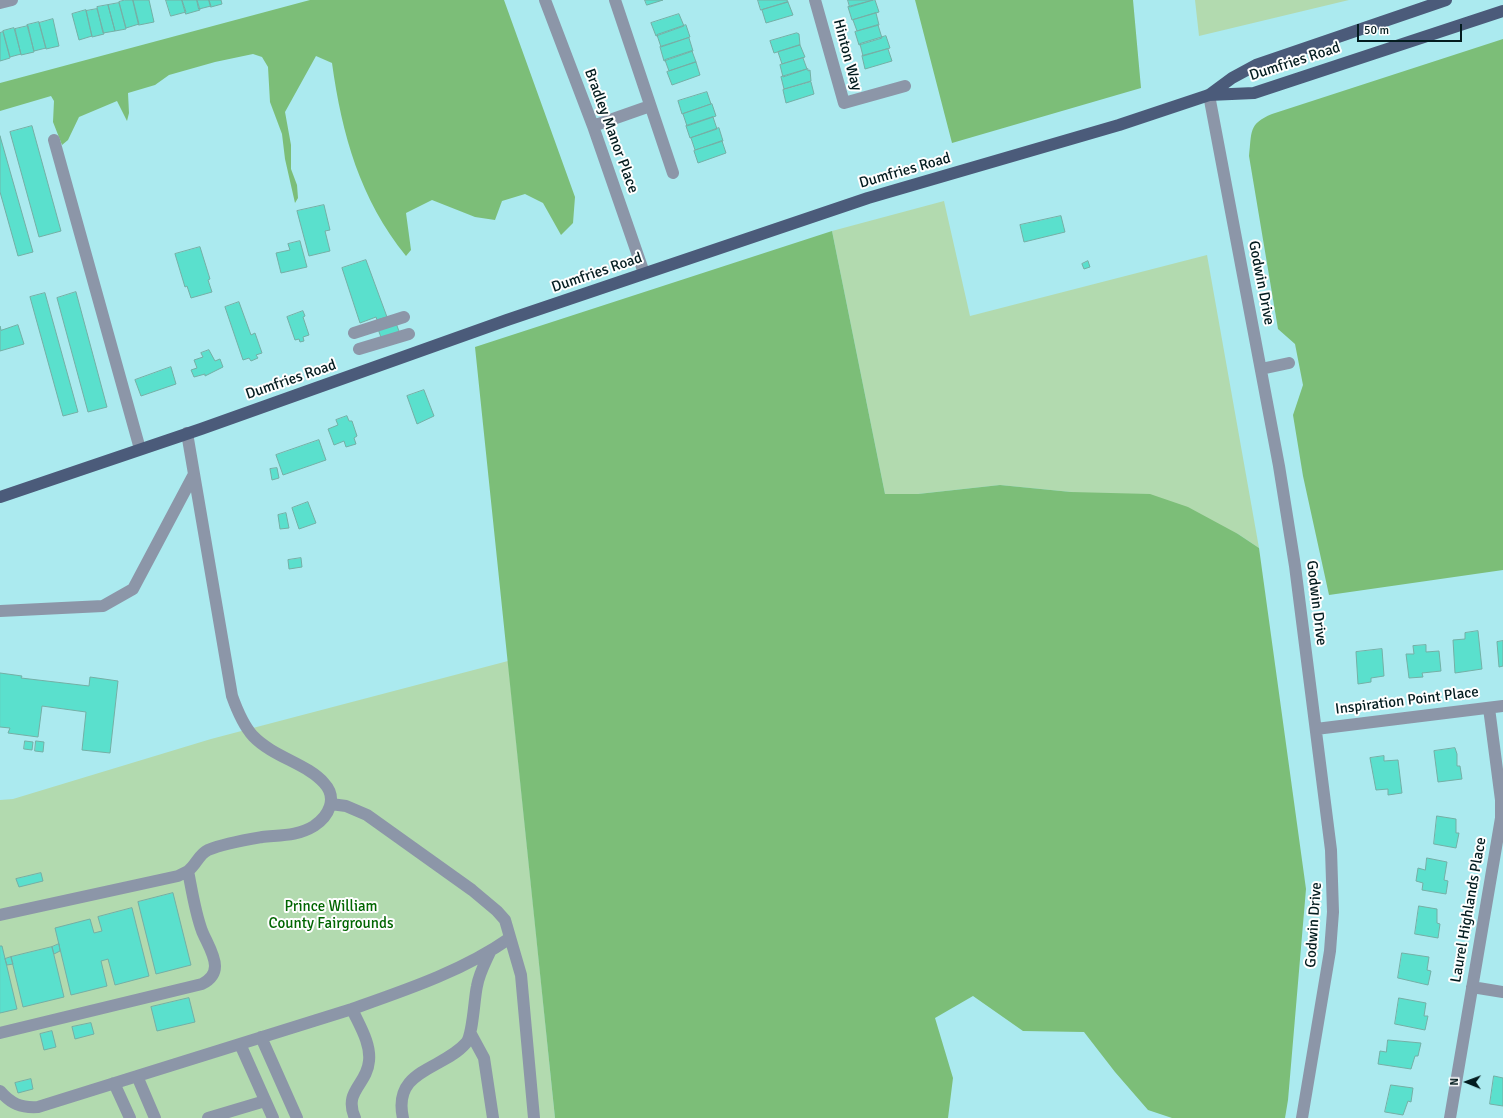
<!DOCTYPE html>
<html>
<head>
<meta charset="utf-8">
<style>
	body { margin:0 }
	#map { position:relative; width:1503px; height:1118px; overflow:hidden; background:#abeaef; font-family:Signika,sans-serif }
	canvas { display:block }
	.north { position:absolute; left:1447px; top:1062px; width:40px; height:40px; -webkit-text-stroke:3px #fefefe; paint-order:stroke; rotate:271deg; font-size:11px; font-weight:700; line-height:16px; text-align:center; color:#031c1f }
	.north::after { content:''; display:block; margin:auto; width:14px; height:18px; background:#031c1f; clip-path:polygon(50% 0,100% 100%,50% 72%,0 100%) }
	.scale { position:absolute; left:1357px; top:24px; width:105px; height:18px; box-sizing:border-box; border:2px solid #031c1f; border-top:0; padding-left:5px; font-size:12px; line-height:14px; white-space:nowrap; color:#031c1f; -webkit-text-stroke:3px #fefefe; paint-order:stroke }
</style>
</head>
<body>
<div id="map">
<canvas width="1503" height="1118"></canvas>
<div class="north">N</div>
<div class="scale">50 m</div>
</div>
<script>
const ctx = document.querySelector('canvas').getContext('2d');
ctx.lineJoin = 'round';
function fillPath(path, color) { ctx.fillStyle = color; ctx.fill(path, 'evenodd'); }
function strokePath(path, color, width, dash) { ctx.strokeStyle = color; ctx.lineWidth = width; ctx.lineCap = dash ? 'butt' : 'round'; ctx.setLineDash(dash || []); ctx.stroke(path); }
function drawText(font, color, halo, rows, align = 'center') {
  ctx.font = font + ' Signika,sans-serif'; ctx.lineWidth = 4; ctx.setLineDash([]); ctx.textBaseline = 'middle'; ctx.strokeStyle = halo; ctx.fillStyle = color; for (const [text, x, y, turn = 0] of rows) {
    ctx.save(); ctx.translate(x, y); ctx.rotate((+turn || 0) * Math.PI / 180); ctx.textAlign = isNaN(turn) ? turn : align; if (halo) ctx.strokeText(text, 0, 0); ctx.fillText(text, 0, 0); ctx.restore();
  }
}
fillPath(new Path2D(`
	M1195 0H1349L1199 36Z
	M944 201 970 316 1207 255 1259 548 1238 534 1071 492 1000 485 918 494H885L832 231Z
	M508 661 555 1118H0V800L13 799 211 739Z`), '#b2daaf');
fillPath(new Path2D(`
	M310 0H504L575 197 573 223 561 235 543 203 525 194 502 201 495 220 475 217 432 200 406 213 411 250 406 256C360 199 342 135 332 63L316 56 285 112 291 145V169L297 185 298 198 295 203 285 159 282 134 270 102 268 67 262 57 253 54 215 62 169 75 155 85 128 93 129 113 127 121 117 101 79 117 68 140 62 145 53 122 54 101 51 96 0 111V83Z
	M915 0H1133L1141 88 952 143Z
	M1503 39V570L1329 595 1303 476 1293 415 1303 385 1295 344 1278 329 1249 156C1252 132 1248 124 1272 114Z
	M832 231 885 494H918L1000 485 1071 492 1150 494 1188 507 1238 534 1259 548 1306 889 1288 1100 1285 1118H1172L1148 1110 1115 1072 1084 1032 1023 1031 973 996 935 1018 953 1078 948 1118H555L475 347Z`), '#7cbe78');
const building = new Path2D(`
	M125 0H133L139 24 126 28 119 2Z
	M133 0H149L154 22 139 25Z
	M166 0H182L186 12 171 16Z
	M182 0H197L200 10 186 14Z
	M197 0H209L211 6 199 9Z
	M209 0H221L222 4 211 7Z
	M645 0H663L647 5Z
	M758 0H787L788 2 761 10Z
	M848 0H873L850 7Z
	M875 0 879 12 852 20 848 7Z
	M788 2 793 15 766 23 762 10Z
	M119 3 126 29 115 31 108 5Z
	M108 5 115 31 103 33 97 7Z
	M97 9 104 34 92 37 86 11Z
	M86 10 92 36 79 40 72 14Z
	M876 13 879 25 857 31 853 20Z
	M679 14 684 26 656 36 651 23Z
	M53 19 59 46 46 49 39 23Z
	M39 22 46 48 34 51 27 25Z
	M686 25 690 37 661 47 657 35Z
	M878 25 882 38 859 45 855 32Z
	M28 26 34 52 21 55 15 29Z
	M14 28 21 54 10 57 3 31Z
	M3 32 10 58 0 61V33Z
	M797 33 799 34 800 45 774 53 770 41Z
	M886 36 890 48 863 56 860 44Z
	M689 38 693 51 664 61 660 47Z
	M800 45 805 57 782 64 778 52Z
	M888 49 892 61 865 69 862 56Z
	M692 51 696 62 669 71 665 60Z
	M803 58 807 69 783 77 780 65Z
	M696 62 700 75 672 85 667 72Z
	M808 69V71L810 70 811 81 784 89 781 77Z
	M811 82 814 94 786 103 783 90Z
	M707 92 711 104 682 114 678 101Z
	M712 104 716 116 687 126 683 114Z
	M713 117 717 129 690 138 686 126Z
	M32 126 61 231 39 237 10 132Z
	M719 128 723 141 695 150 691 138Z
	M0 136 33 252 18 256 0 192Z
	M722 141 726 153 698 163 694 151Z
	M324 205 330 230 325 231 330 251 309 256 297 211Z
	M1061 216 1065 232 1024 242 1020 225Z
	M300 241 307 267 281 273 276 253 290 250 288 244Z
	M200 247 210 279 208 280 212 292 191 298 187 286 185 287 175 254Z
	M366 260 387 317 377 320 376 317 360 323 342 268Z
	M1088 261 1090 267 1084 269 1082 264Z
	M76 292 107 407 88 412 57 298Z
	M45 293 78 412 63 416 30 297Z
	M239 302 251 335 255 333 262 353 256 355 258 358 251 361 249 358 243 360 225 307Z
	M303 311 305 316 303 317 309 335 303 337 304 341 300 342 299 339 295 340 287 317Z
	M396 323 400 334 382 340 378 329Z
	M18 325 24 344 0 351V326L1 330Z
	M209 350 215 361 220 359 223 367 205 376V374L194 377 191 370 197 368 194 360 203 357 201 353Z
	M171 367 176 384 141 396 135 380Z
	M424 390 434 416 417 424 407 396Z
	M347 416 349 421H352L357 436 354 438 356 444 346 447 344 441 334 445 328 429 338 425 336 420Z
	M319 440 326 460 283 475 276 455Z
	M277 468 279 478 272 480 270 469Z
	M308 502 316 523 299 529 292 508Z
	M286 513 289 528 280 529 278 515Z
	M301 558 302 567 289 569 288 560Z
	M1478 631 1482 669 1455 673 1453 640 1465 639V633Z
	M1503 641V666L1499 667 1497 642Z
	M1426 645V652L1439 651 1441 671 1422 673 1423 677 1409 678 1406 654H1414L1413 646Z
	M1382 649 1384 676 1371 678V682L1358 684 1356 652Z
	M0 673 22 676 21 678 89 686 90 677 118 681 110 753 82 750 86 712 42 706 38 737 8 733 10 728 0 727Z
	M25 741 33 742 32 750 24 749Z
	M36 741 44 742 43 752 35 751Z
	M1455 748 1457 754V766H1460L1462 779 1438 782 1434 751Z
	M1384 756V761L1398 760 1402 793 1388 795V789L1376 790 1370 758Z
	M1437 816 1456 819V833H1459L1456 848 1434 844Z
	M1427 858 1447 862 1444 880 1448 881 1446 894 1422 890 1423 883 1416 881 1418 868 1425 870Z
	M41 873 43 881 19 887 16 879Z
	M173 893 191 965 156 974 138 902Z
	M1419 906 1437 909V923L1440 924 1438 938 1415 934Z
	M132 908 149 976 115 985 108 959 101 961 107 986 71 995 55 928 90 919 94 933 102 931 98 917Z
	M59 944 60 951 54 954 52 947Z
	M0 946H2L17 1009 0 1013Z
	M52 947 64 997 23 1007 11 957Z
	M1402 953 1429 957 1427 970 1431 971 1428 985 1398 978Z
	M11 957 13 964 7 965 5 959Z
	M189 998 195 1022 157 1031 151 1007Z
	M1399 998 1426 1003 1424 1016H1428L1425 1030 1395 1024Z
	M91 1023 94 1034 75 1039 72 1027Z
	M52 1031 56 1047 44 1050 40 1034Z
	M1388 1040 1421 1043 1418 1056H1415L1411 1069 1378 1064 1380 1051 1386 1052Z
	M1494 1076 1503 1078V1106L1490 1104Z
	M31 1079 33 1089 18 1093 15 1083Z
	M1391 1085 1413 1088 1411 1102 1408 1101 1403 1115 1385 1112Z`);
fillPath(building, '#5ae0cd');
strokePath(building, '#74afa5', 1);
strokePath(new Path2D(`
	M545 0 593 126 644 273
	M615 0 673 173
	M815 0 844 103 905 86
	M0 3 12 0
	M1209 95 1279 466 1295 566 1331 850 1333 912 1330 951 1302 1118
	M593 126 650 106
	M54 140 140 449
	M354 333 404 317
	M359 349 409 334
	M1261 369 1289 363
	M0 611 103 606 133 589 194 474
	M1316 729 1503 706
	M331 804 346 806 367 815 472 890 497 911 505 920 521 975 534 1118
	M0 915 178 876 188 871
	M1472 987 1503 992
	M352 1009C359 1025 371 1043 369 1061 367 1085 343 1091 355 1118
	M0 1033 202 984C210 980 215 975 215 966 215 955 206 941 202 931 195 912 192 891 188 871 196 865 199 854 208 850 225 843 244 840 262 837 280 835 298 836 314 826 329 816 338 798 324 783 308 764 273 757 253 736 243 725 237 710 232 696L187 433
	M471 1034 484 1058 493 1118
	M261 1037 297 1118
	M240 1044 273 1118
	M137 1076 155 1118
	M114 1083 130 1118
	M0 1091C11 1104 21 1108 38 1107L352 1009C406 990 463 971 510 938
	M208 1118 265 1101
	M403 1118C392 1069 443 1070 466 1043 473 1035 474 999 477 986 479 974 485 963 490 952
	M1450 1118 1501 818V800L1489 708`), '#8c96a8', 12);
strokePath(new Path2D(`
	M1209 95 1232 78 1256 65 1446 0
	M0 497 201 429 507 320 868 198 1119 125 1209 95 1254 93 1503 11`), '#4b5b7a', 12);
drawText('15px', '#031c1f', '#fefefe', [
	["Hinton Way",847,55,75],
	["Dumfries Road",1295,62,-18],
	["Bradley Manor Place",611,131,70],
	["Dumfries Road",905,171,-16],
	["Dumfries Road",597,273,-19],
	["Godwin Drive",1261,283,79],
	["Dumfries Road",291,380,-19],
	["Godwin Drive",1316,603,83],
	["Inspiration Point Place",1407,701,-7],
	["Laurel Highlands Place",1469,910,-80],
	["Godwin Drive",1314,925,-86]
]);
drawText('15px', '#006501', '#fefefe', [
	["Prince William",331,907],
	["County Fairgrounds",331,924]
]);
</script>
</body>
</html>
